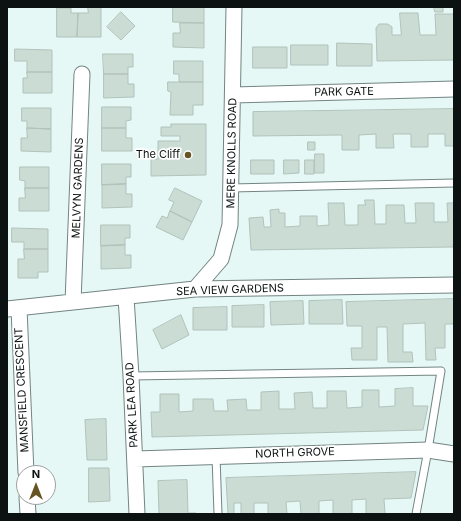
<!DOCTYPE html>
<html>
<head>
<meta charset="utf-8">
<style>
	body { margin:0 }
	#map { position:relative; width:461px; height:521px; overflow:hidden; background:#e5f8f5; font-family:Inter,sans-serif }
	canvas { display:block }
	.frame { position:absolute; inset:0; border:8px solid #0b1211; pointer-events:none }
	.north { position:absolute; left:16px; top:465px; width:40px; height:40px; box-sizing:border-box; background:#fff; border:1px solid #9da0a0; border-radius:50%; rotate:0deg; font-size:11px; font-weight:700; line-height:16px; text-align:center; color:#0b1211 }
	.north::after { content:''; display:block; margin:auto; width:14px; height:18px; background:#675423; clip-path:polygon(50% 0,100% 100%,50% 72%,0 100%) }
</style>
</head>
<body>
<div id="map">
<canvas width="461" height="521"></canvas>
<div class="frame"></div>
<div class="north">N</div>
</div>
<script>
const ctx = document.querySelector('canvas').getContext('2d');
ctx.lineJoin = 'round';
function fillPath(path, color) { ctx.fillStyle = color; ctx.fill(path, 'evenodd'); }
function strokePath(path, color, width, dash) { ctx.strokeStyle = color; ctx.lineWidth = width; ctx.lineCap = dash ? 'butt' : 'round'; ctx.setLineDash(dash || []); ctx.stroke(path); }
function drawText(font, color, halo, rows, align = 'center') {
  ctx.font = font + ' Inter,sans-serif'; ctx.lineWidth = 3.5; ctx.setLineDash([]); ctx.textBaseline = 'middle'; ctx.strokeStyle = halo; ctx.fillStyle = color; for (const [text, x, y, turn = 0] of rows) {
    ctx.save(); ctx.translate(x, y); ctx.rotate((+turn || 0) * Math.PI / 180); ctx.textAlign = isNaN(turn) ? turn : align; if (halo) ctx.strokeText(text, 0, 0); ctx.fillText(text, 0, 0); ctx.restore();
  }
}
const building = new Path2D(`
	M88 7H101V37H77L78 13H88Z
	M173 7H204V23L173 22Z
	M434 7H443V12H435Z
	M57 8H71V13H78L77 37H57Z
	M121 12 135 26 121 40 107 27Z
	M400 13H418L420 35H436L435 14H454V60L377 61 376 28 379 24H388L392 27V35H401Z
	M180 23H204V48L173 47V33H180Z
	M337 43 372 44V66H337Z
	M291 45H328V65H291Z
	M253 47H287V68H253Z
	M15 49 52 50V72H27V61H15Z
	M103 54H133V67H128V74H104Z
	M174 61H203V82H179V74H174Z
	M27 72H52V93H23V78H27Z
	M104 74H128V84H134V97L104 98Z
	M168 82H203V105H193V115H170L171 92 168 91Z
	M102 107H131V120L126 121V128H102Z
	M22 108H51V129L27 128V121H22Z
	M454 109V146H445V134H428V147H411V134H393L394 148H376V134L359 135V150H342V135L253 136V112Z
	M171 124H206V175L151 176V159H158V141H180V136H161V127H171Z
	M27 128 51 129V152L21 151V138H27Z
	M102 128H126V138H132V151H102Z
	M308 142H315V150H308Z
	M315 154H324V173H315Z
	M251 160H274V174H251Z
	M284 160H299V173L284 174Z
	M305 160H314V174H305Z
	M102 164H131V177H126V184L102 185Z
	M20 167H49V188H25V181L20 180Z
	M126 184V194H132V207L102 208V185Z
	M25 188H49V211H19V198H25Z
	M175 188 202 201 192 222 170 211 174 202 169 200Z
	M365 200H374L375 224H386V205H404L405 223H416L415 203H434V222H448L447 203H454V241L453 247 251 250 249 218 263 217 264 227H271L270 210 279 209V213H285V227L300 226V216H317V226L329 225 328 203H344L345 225H358V205H365Z
	M170 211 192 222 183 240 156 227 162 216 167 218Z
	M101 225H130V238H125V245L101 246Z
	M12 228 48 229V249H24V242H12Z
	M125 245V255H131V268L101 269V246Z
	M24 249H48V272H38V278H18V259H24Z
	M454 299V324H445V348H435L436 360H426L425 323 403 324V352H412L413 362H388L387 327H377V360H352L351 348H362V326H347L346 302Z
	M342 300 343 324H309V301Z
	M303 301 304 324 271 325 270 302Z
	M264 305V327H232V306Z
	M227 307V330H193V308Z
	M181 315 189 335 162 349 153 330Z
	M413 388V406H428L423 430 152 437 151 412H160V394H179V412L193 411V399H213L214 411H228L227 400 246 399 247 410H261V392L279 391V409H295L294 393 312 392 313 408H327V391H346L347 408 362 407V390H379V407L395 406V389Z
	M106 419 107 460H87L85 420Z
	M89 468H109L110 501 89 502Z
	M416 472 411 498 384 499 385 514H366V499L352 500V514H333V500L319 501V514H301L300 501 286 502 287 514H268V503H254V514H241V503H234V514H228L226 478Z
	M187 480 188 513H196V514H159L158 481Z`);
fillPath(building, '#cbdcd5');
strokePath(building, '#b2c2bb', 1);
const lane = new Path2D(`
	M231 188 454 183
	M131 376 441 371 428 450 416 514
	M216 456 218 514`);
const street = new Path2D(`
	M233 95 454 89
	M195 289 221 259 230 225 234 7
	M126 297 131 376 137 514
	M73 302 82 74
	M19 308 26 473
	M7 309 195 289 454 285
	M135 459 428 450 454 454
	M27 497 28 514`);
strokePath(lane, '#738482', 9);
strokePath(street, '#738482', 17);
strokePath(lane, '#fff', 7);
strokePath(street, '#fff', 15);
for (const [x, y, r, color] of [
	[188,155,4,"#675423"]
]) { const dot = new Path2D(); dot.arc(x, y, r, 0, 2 * Math.PI); ctx.fillStyle = color; ctx.fill(dot); strokePath(dot, '#fff', 1.5); }
drawText('11px', '#0b1211', '#fff', [
	["PARK GATE",344,92,-1],
	["MERE KNOLLS ROAD",232,153,-89],
	["MELVYN GARDENS",78,188,-88],
	["SEA VIEW GARDENS",230,290,-2],
	["MANSFIELD CRESCENT",22,390,-93],
	["PARK LEA ROAD",132,405,-93],
	["NORTH GROVE",295,453,-2]
]);
drawText('11px', '#0b1211', '#fff', [
	["The Cliff",180,155]
], 'right');
</script>
</body>
</html>
